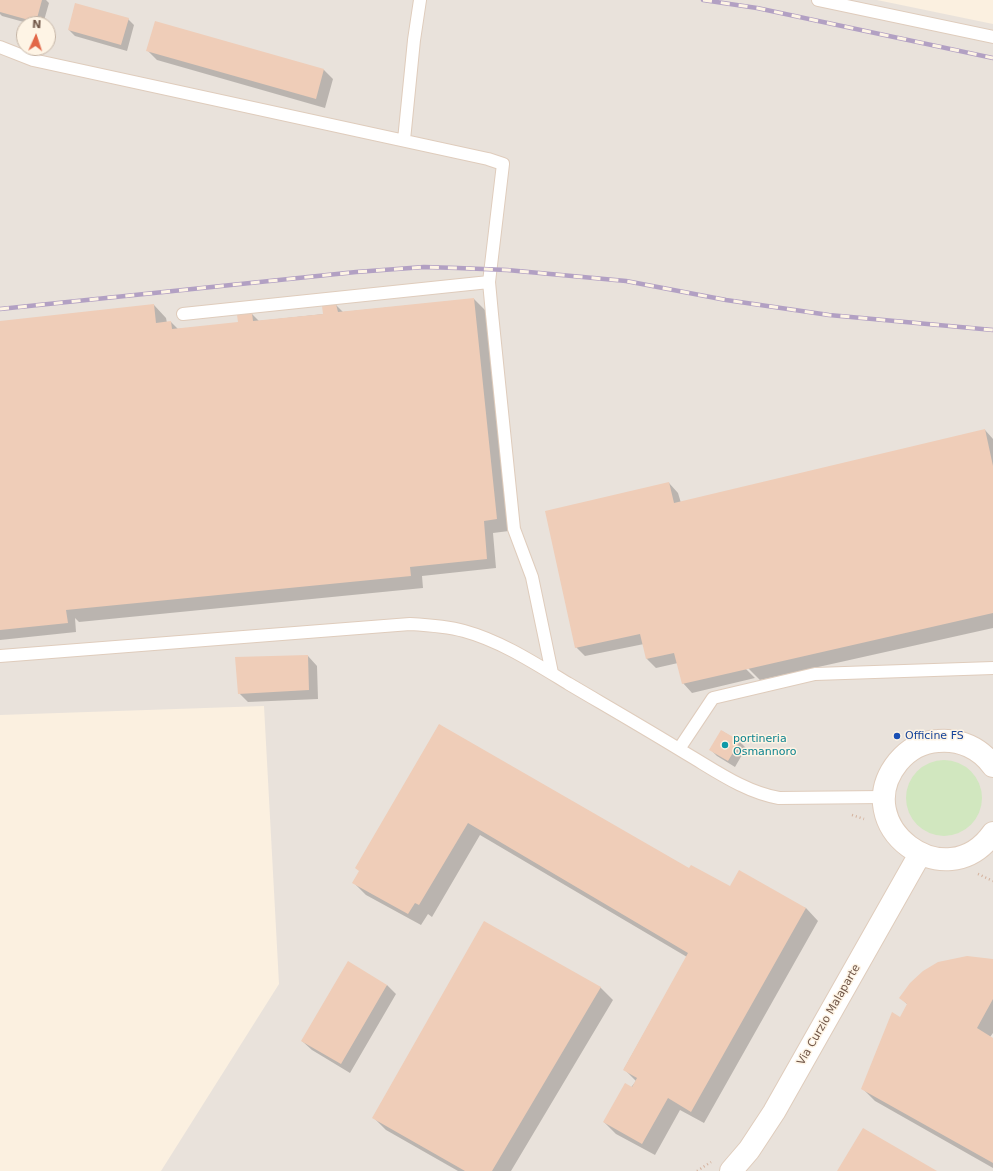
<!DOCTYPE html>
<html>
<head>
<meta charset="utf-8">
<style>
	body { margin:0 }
	#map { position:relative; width:993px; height:1171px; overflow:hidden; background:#fbf0e0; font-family:"DejaVu Sans",sans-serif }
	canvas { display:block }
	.north { position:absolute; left:16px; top:16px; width:40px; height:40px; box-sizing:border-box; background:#fef4e5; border:1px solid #c5b5a6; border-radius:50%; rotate:3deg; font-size:11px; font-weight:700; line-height:16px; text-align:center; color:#705648 }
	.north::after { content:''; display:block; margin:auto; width:14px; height:18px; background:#e26748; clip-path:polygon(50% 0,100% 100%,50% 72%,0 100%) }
</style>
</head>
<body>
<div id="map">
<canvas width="993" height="1171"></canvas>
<div class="north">N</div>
</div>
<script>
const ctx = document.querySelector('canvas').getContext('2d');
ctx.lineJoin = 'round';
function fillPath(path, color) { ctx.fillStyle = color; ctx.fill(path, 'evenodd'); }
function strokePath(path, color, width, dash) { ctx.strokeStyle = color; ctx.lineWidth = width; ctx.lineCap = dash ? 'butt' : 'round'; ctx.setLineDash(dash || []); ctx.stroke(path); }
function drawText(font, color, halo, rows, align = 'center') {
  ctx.font = font + ' "DejaVu Sans",sans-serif'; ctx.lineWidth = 3; ctx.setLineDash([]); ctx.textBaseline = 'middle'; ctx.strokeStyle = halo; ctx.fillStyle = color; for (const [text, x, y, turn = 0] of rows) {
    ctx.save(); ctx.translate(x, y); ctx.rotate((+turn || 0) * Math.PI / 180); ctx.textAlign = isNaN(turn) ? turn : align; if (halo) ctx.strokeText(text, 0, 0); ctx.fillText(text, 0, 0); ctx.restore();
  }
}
fillPath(new Path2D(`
	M0 0H877L993 24V1171H161L279 984 264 706 0 715ZM24 24H48V48H24Z`), '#e9e2db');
fillPath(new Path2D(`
	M906 798a38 38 0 1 1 76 0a38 38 0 1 1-76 0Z`), '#d1e7bf');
fillPath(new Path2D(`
	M0 0H46L49 3 43 24H31L2 16 0 14Z
	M128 19 134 25 127 51 75 36 69 30Z
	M156 23 324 70 333 79 325 108 157 60 148 51Z
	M474 299 486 311 509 531 493 533 496 568 422 576 423 588 79 622 75 618 76 632 0 640V322L154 305 166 318 167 323 171 322 178 329 239 323 252 314 259 321 324 314 336 305 343 312Z
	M985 430 993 439V628L760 680 748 668H745L755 678 692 693 683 683 678 663 656 668 647 659 644 644 585 656 576 647 669 483 678 493 681 503Z
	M308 656 317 666 318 699 248 702 239 693 236 658Z
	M439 725 689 869 730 887 806 908 818 921 704 1123 680 1110 655 1155 616 1134 604 1122 636 1081 624 1069 687 957 480 835 432 917 428 914 421 925 366 895 354 883Z
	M722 731 740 742 746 748 735 767 717 756 711 750Z
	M967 957 993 960V1033L990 1037 993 1039V1168L875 1101 862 1088 908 1005 901 998Z
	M387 985 396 994 350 1073 312 1050 302 1041Z
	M600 987 613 1000 511 1171H458L386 1130 374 1118Z`), '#0003');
fillPath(new Path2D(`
	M0 0H42L36 22 0 12Z
	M75 3 129 18 121 45 68 30Z
	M155 21 324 69 316 99 146 51Z
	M474 298 497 519 484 521 487 559 410 567 411 576 66 610 68 623 0 630V321L154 304 156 323 171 321 172 329 238 322 237 315 252 313 253 321 323 314 322 306 336 304 338 312Z
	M985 429 993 466V613L682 684 674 653 646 659 640 634 575 648 545 511 669 482 674 503Z
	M308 655 309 690 238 694 235 657Z
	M439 724 689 868 691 865 730 886 739 870 806 908 691 1112 668 1098 642 1144 603 1122 625 1083 632 1087 637 1078 623 1070 688 953 468 823 419 905 415 903 408 914 352 883 359 871 355 868Z
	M721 730 740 741 728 761 709 750Z
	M484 921 601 987 492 1171H465L372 1118Z
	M967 956 993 959V999L977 1028 993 1038V1163L861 1089 892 1012 900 1017 907 1004 899 998 910 983 923 971 938 962Z
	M348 961 387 985 341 1064 301 1041Z
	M863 1128 937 1171H837Z`), '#efcdb8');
const service = new Path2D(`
	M818 0 993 37
	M0 47 33 60 488 159 503 164 489 282 492 314 514 529 532 577 552 673
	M404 140 414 40 420 0
	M183 314 489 282
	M0 656 410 624C428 625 446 626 464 631 501 641 536 664 569 684 608 707 648 730 687 754 716 771 745 792 779 798L884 797
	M679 749 713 698 815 674 993 668`);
const tertiary = new Path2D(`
	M993 766C980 748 960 739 938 741 922 742 908 750 898 762 847 825 946 900 993 833
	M731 1171 749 1150 774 1112 920 854`);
strokePath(service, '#dfccbc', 14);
strokePath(tertiary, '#dfccbc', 24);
strokePath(new Path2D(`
	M852 815 864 819
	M978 874 993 881
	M697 1171 711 1162`), '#d4b19c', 2.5, [1, 3]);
strokePath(service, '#fff', 12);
strokePath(tertiary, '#fff', 22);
const rail = new Path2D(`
	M703 0 757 8 993 58
	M0 309 356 272 424 267 458 268 507 270 626 281 726 300 829 315 993 330`);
strokePath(rail, '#b2a0c3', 4.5);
strokePath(rail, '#fef4e5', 3, [9]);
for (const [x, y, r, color] of [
	[897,736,4,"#1a4fb4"],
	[725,745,4,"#0f9aa8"]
]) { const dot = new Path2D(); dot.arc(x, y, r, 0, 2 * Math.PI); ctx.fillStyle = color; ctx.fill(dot); strokePath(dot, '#fef4e5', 1.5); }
drawText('11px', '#164399', '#fef4e5', [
	["Officine FS",905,736]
], 'left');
drawText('11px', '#0d838f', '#fef4e5', [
	["portineria",733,739],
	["Osmannoro",733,752]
], 'left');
drawText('11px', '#705648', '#fef4e5', [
	["Via Curzio Malaparte",829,1015,-60]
]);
</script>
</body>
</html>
